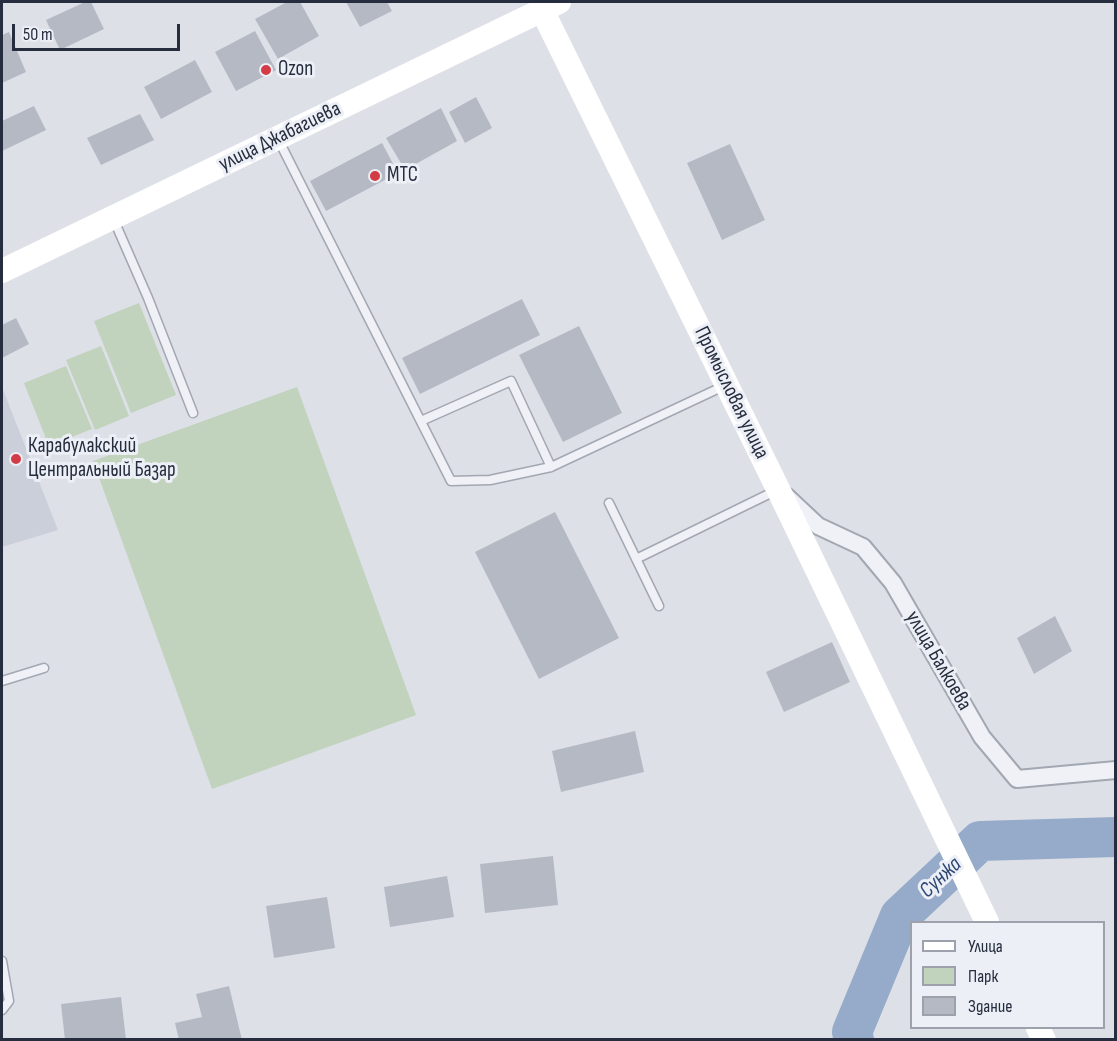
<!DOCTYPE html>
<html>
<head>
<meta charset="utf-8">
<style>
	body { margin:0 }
	#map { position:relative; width:1117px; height:1041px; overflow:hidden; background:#dde0e7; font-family:"Sofia Sans Condensed",sans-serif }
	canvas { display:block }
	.frame { position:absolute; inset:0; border:3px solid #262d3e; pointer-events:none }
	.legend { position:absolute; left:910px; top:921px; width:195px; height:108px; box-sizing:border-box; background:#eceff5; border:2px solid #9da1ac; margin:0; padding:8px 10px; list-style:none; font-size:18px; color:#262d3e }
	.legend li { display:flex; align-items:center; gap:12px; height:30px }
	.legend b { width:30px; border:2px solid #9da1ac }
	.scale { position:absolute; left:12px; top:24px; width:168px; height:27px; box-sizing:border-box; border:3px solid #262d3e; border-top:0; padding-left:8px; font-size:18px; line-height:21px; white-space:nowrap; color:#262d3e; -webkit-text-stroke:4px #eceff5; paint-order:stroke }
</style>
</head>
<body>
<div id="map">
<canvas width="1117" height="1041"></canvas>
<div class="frame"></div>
<ul class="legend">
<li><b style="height:8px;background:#fff"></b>Улица</li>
<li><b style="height:16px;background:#c1d2bd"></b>Парк</li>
<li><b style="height:16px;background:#b4b9c4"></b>Здание</li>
</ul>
<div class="scale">50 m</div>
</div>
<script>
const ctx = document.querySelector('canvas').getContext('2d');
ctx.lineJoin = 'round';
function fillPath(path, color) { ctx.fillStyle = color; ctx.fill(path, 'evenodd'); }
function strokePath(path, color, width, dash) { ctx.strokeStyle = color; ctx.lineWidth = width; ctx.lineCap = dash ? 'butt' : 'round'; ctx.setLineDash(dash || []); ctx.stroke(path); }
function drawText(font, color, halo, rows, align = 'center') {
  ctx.font = font + ' "Sofia Sans Condensed",sans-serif'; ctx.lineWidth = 6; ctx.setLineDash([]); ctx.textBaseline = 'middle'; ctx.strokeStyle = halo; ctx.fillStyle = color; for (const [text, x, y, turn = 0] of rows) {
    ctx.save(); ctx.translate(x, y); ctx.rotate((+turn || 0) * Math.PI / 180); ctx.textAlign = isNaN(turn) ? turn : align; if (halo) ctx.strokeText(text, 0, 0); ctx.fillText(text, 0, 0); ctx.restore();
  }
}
fillPath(new Path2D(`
	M2 387 58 530 2 547Z`), '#cbcfd9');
fillPath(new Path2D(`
	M139 303 176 395 131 413 94 321Z
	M101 346 129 416 95 430 66 360Z
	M66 366 92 429 49 446 24 383Z
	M297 387 416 715 212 789 93 461Z`), '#c1d2bd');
strokePath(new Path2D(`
	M854 1040 852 1032 900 916 980 841 1116 837`), '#95abc9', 40);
fillPath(new Path2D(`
	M85 2H91L104 29 60 50 46 20Z
	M287 2H300L319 36 278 59 255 19Z
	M346 2H387L392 11 360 27Z
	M255 31 276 70 236 91 215 52Z
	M9 32 26 72 2 83V35Z
	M195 60 212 92 161 119 144 87Z
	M476 97 492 128 465 143 449 112Z
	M34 106 46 130 2 151V121Z
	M441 108 457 141 405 170 386 138Z
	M140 114 154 140 101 165 87 138Z
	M382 143 398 173 326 211 310 181Z
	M730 144 765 220 722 240 687 163Z
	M522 299 540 335 420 394 402 358Z
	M16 318 29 344 2 358V325Z
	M579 326 622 413 563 442 519 355Z
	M555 512 619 638 539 679 475 552Z
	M1055 616 1072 651 1034 674 1017 638Z
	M832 642 850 682 784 712 766 672Z
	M635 731 644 772 561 792 552 751Z
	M553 856 558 905 485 913 480 864Z
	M447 876 454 917 390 927 384 887Z
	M327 897 335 948 274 958 266 906Z
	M229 986 242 1040H179L175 1023 202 1017 196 994Z
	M121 997 126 1040H65L61 1004Z`), '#b4b9c4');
const service = new Path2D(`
	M278 139 451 481 490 480 551 467 726 385
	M113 218 148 298 193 413
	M421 421 511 381 551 467
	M609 503 659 606
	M636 559 775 491
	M2 681 44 668
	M2 961 9 1001 2 1010`);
const minor = new Path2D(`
	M786 496 818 526 863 547 893 583 982 737 1017 779 1116 770`);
strokePath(service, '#a2a7b1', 11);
strokePath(minor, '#a2a7b1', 20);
strokePath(service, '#eff1f6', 8);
strokePath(minor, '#eff1f6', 16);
strokePath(new Path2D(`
	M542 10 778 489 987 922
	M2 271 559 2
	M1038 1028 1044 1040`), '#fff', 24);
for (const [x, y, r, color] of [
	[266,70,6,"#d33b45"],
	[375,176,6,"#d33b45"],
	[16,459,6,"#d33b45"]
]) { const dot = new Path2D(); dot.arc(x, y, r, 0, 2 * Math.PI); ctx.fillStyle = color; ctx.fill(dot); strokePath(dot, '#eceff5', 2); }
drawText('21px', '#262d3e', '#eceff5', [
	["Ozon",278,70],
	["МТС",387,176],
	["Карабулакский",28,447],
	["Центральный Базар",28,471]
], 'left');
drawText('21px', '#262d3e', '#eceff5', [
	["улица Джабагиева",280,137,-26],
	["Промысловая улица",731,393,64],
	["улица Балкоева",938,661,60]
]);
drawText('italic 22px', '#2e4874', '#eceff5', [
	["Сунжа",941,878,-43]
]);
</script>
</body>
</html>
